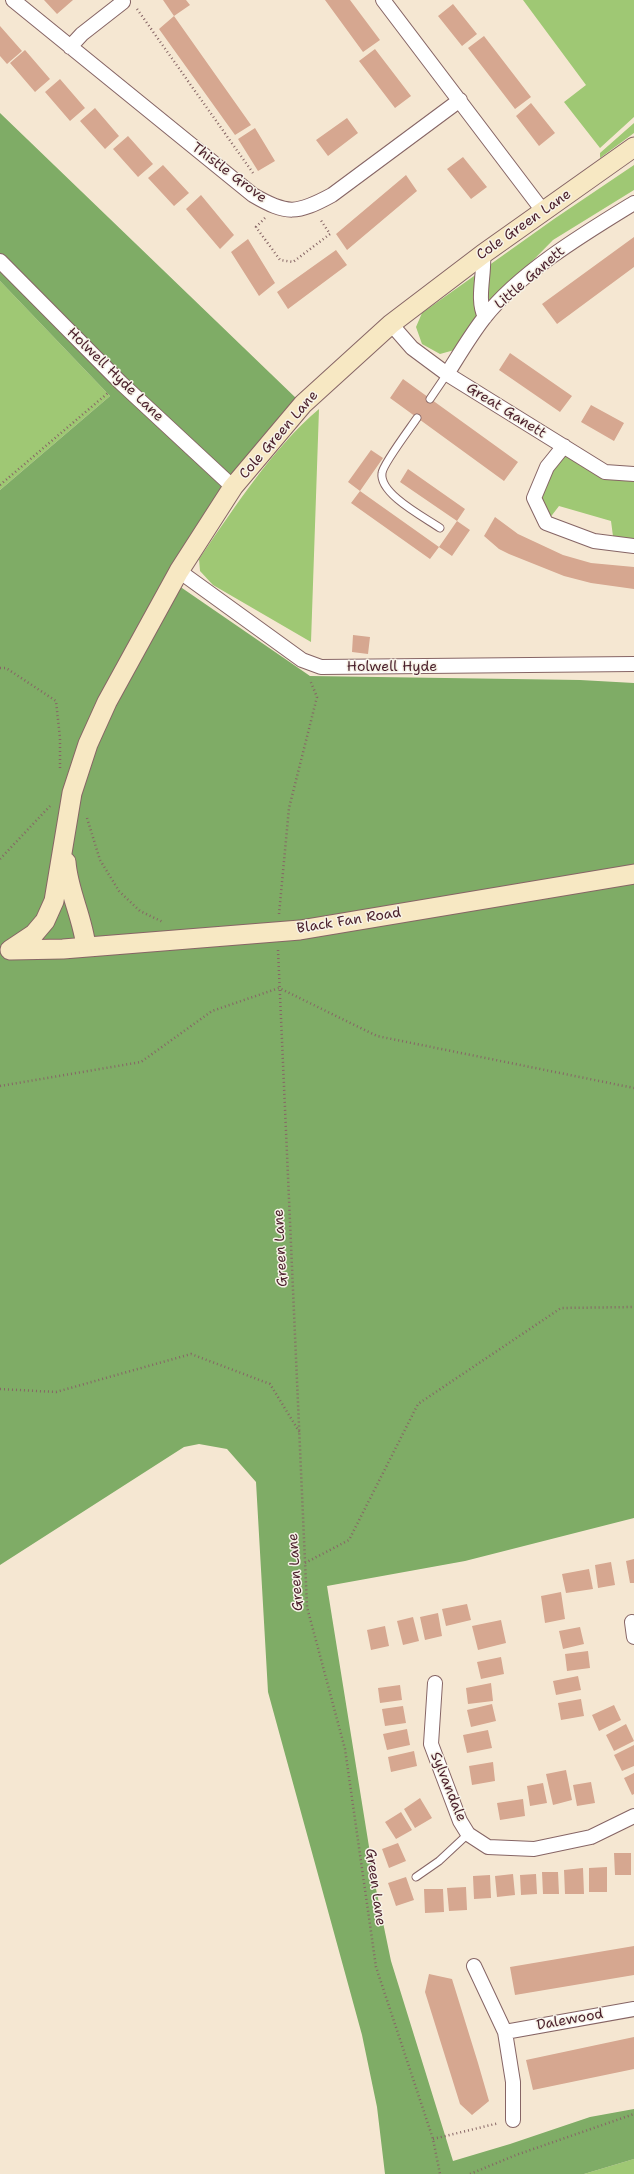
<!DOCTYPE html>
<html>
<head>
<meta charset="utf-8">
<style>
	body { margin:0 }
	canvas { display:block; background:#f5e7d2 }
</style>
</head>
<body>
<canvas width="634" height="2174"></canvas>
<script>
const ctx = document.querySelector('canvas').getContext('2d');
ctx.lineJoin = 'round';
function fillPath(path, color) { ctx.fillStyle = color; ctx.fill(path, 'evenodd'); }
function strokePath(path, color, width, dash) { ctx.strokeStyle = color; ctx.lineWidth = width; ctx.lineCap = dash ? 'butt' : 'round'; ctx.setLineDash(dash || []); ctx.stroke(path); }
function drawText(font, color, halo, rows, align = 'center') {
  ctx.font = font + ' "Shantell Sans",sans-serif'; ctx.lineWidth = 3; ctx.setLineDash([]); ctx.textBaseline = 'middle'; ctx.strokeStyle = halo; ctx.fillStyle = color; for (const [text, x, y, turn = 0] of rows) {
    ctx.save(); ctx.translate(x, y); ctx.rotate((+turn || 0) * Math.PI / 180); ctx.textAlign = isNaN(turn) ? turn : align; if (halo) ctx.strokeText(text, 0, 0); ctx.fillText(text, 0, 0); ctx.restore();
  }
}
fillPath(new Path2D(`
	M523 0H634V117L600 148 564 102 586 85Z
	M634 123V133L600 158V153Z
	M634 165V190L553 240 494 300 458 349 440 354 422 344 416 327 422 313 554 219Z
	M0 281 110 396 0 490Z
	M319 409 311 642 213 585 200 571 199 559C235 507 271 450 319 409Z
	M564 446 605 472 634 474V546L614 544 611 521 559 506 546 523 534 498Z
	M634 2159V2174H584Z`), '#9fc874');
fillPath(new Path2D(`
	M0 113 298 400 166 577 310 676 580 680 634 683V1518L465 1561 327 1586 375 1884 391 1961 453 2161 510 2144 590 2117 634 2109V2159L584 2174H385L377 2107 362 2035 268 1692 256 1482 227 1449 199 1444 184 1447 0 1565V490L110 396 0 281Z`), '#7fac66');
fillPath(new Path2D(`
	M44 0H73L57 14Z
	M163 0H186L190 5 174 16Z
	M325 0H350L380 40 363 52Z
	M453 4 477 34 462 46 438 16Z
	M174 16 251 125 235 135 159 29Z
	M0 26 22 51 7 64 0 56Z
	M484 36 531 97 515 109 468 48Z
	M375 49 411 96 395 108 359 61Z
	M25 50 50 79 35 92 10 63Z
	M60 79 85 108 70 121 45 92Z
	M531 103 555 133 539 146 516 116Z
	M95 108 119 136 105 149 80 121Z
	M347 118 358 133 328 156 316 140Z
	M255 128 275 161 258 171 238 139Z
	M128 136 153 164 138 177 113 149Z
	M463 157 487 187 471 199 447 169Z
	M163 165 189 193 174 206 148 178Z
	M406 175 417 191 347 250 336 234Z
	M201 195 234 235 220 249 186 209Z
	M634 237V267L557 324 542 304Z
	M248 239 275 283 259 296 231 252Z
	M336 250 347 265 288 309 277 292Z
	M510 353 572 396 560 412 499 370Z
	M403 379 518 462 504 481 390 398Z
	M591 405 624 423 614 441 581 422Z
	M371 450 383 458 360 491 348 482Z
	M408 469 465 509 457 521 400 482Z
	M360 491 439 547 430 559 351 503Z
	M495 517 518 534 563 555 591 563 634 567V589L591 583 564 576 509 554 499 549 484 536Z
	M457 521 470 530 452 556 439 547Z
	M353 635 370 637 368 654 352 652Z
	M634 1559V1583H630L626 1561Z
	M611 1562 615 1585 598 1588 595 1565Z
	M589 1569 593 1589 566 1593 562 1574Z
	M561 1592 565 1619 545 1623 541 1596Z
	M467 1604 471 1620 446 1626 442 1609Z
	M438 1613 442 1636 425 1640 420 1617Z
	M413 1617 419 1641 403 1645 397 1621Z
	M501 1620 506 1643 478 1650 472 1626Z
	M385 1626 389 1646 371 1650 367 1630Z
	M580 1627 584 1644 563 1649 559 1631Z
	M588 1651 590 1668 567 1671 565 1654Z
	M501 1657 504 1674 481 1679 477 1662Z
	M578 1676 581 1690 556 1695 553 1681Z
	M491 1683 493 1701 468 1704 466 1688Z
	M400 1685 402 1700 380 1703 378 1688Z
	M581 1699 584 1716 561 1720 558 1703Z
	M492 1704 496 1721 471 1727 467 1710Z
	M614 1705 621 1720 599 1731 592 1715Z
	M403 1706 406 1723 385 1726 382 1709Z
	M626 1724 634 1741 614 1751 606 1735Z
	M407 1729 410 1745 387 1750 383 1734Z
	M488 1730 492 1748 467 1753 463 1735Z
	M634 1745V1766L622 1771 614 1755Z
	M414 1751 417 1766 391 1772 388 1757Z
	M493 1762 495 1781 472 1785 469 1766Z
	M566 1770 572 1800 553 1805 546 1774Z
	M634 1773V1794L632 1795 624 1778Z
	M591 1782 595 1803 577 1806 573 1785Z
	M543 1783 547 1803 530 1806 527 1786Z
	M420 1798 432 1818 415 1828 404 1809Z
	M523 1799 525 1816 500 1820 497 1803Z
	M401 1812 412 1830 396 1839 385 1822Z
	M398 1843 406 1861 389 1868 382 1849Z
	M614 1853H631V1875H615Z
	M607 1867V1892H589V1868Z
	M583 1868 584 1894H565L564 1870Z
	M542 1872H558L559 1894H543Z
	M513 1874 515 1895 497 1897 495 1876Z
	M536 1874 537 1894 521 1895 520 1875Z
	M490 1875 491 1898 474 1899 473 1876Z
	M406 1877 414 1900 396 1906 388 1883Z
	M466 1887 467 1910 449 1911 447 1888Z
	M424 1889H443L444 1912 425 1913Z
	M634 1946V1975L515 1995 510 1967Z
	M429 1974 452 1979 478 2063 489 2101 472 2115 460 2104 425 1992Z
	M634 2037V2069L533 2090 526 2060Z`), '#d6a790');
const lane = new Path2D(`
	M430 399 447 374
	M417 418C411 427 383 464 382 473 379 494 424 517 440 528
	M416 1877 439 1861 468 1834`);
const street = new Path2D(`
	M13 0 253 195C287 215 297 214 332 195L460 100
	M383 0 543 211
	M70 47 82 34 123 2
	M483 254C485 274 476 299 485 317
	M0 261 121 383 233 487
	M391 324 412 348 447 374 605 472 634 474
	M447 374C459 355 470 336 484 318 520 272 585 233 634 203
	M564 446 547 467 534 498 546 523 594 541 634 546
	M179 571 302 660 321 667 634 664
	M632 1622 634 1637
	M435 1683 431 1744 460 1821 468 1834 488 1847 534 1849 591 1837 634 1816
	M474 1966 505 2032
	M513 2120V2082L505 2032 634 2009`);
const secondary = new Path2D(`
	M66 862C68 891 83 918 86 947
	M10 950 34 934 45 921 54 901 72 793 88 744 107 702 179 571 233 487 303 404 391 324 483 254 634 147
	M11 950 63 949 300 930 634 874`);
strokePath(lane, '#866565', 9);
strokePath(street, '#866565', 16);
strokePath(secondary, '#866565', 21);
strokePath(new Path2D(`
	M137 9 253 173
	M265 218 256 227 280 260 293 262 330 234 320 219
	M0 485 109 392
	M0 668H6L56 701 60 738V768
	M87 818 100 860 119 891 140 911 163 922
	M0 859 50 806
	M279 914 289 808 317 697 310 680
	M278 950 307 1607 345 1749 376 1967 433 2139 440 2174
	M0 1086 141 1062 212 1011 279 988 377 1036 634 1088
	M0 1389 56 1392 191 1354 270 1384 300 1433
	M305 1563 349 1540 418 1404 561 1308 634 1307
	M433 2139 499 2123
	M470 2174 516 2155 634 2114`), '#866565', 2.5, [1, 3]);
strokePath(lane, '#fff', 7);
strokePath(street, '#fff', 14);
strokePath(secondary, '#f7e8c3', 19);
drawText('14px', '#4a1f2b', '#f7f3e8', [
	["Thistle Grove",229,173,37],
	["Cole Green Lane",524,225,-35],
	["Little Ganett",530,278,-41],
	["Holwell Hyde Lane",115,375,44],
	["Great Ganett",506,411,32],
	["Cole Green Lane",279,435,-49],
	["Holwell Hyde",392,667],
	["Black Fan Road",349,921,-9],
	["Green Lane",281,1248,-93],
	["Green Lane",296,1572,-94],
	["Sylvandale",448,1787,68],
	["Green Lane",375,1887,82],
	["Dalewood",570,2020,-10]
]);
</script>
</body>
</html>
